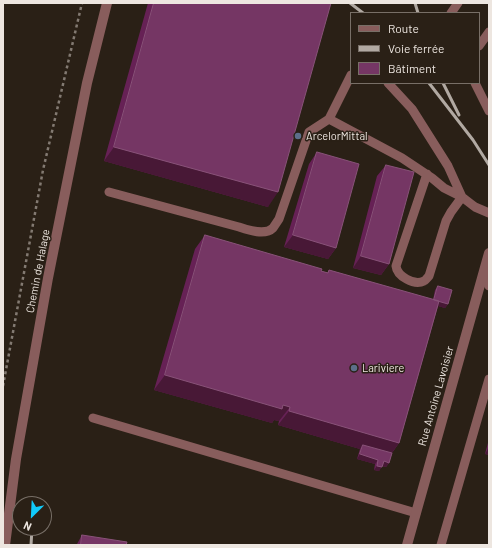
<!DOCTYPE html>
<html>
<head>
<meta charset="utf-8">
<style>
	body { margin:0 }
	#map { position:relative; width:492px; height:548px; overflow:hidden; background:#2a2016; font-family:Barlow,sans-serif }
	canvas { display:block }
	.frame { position:absolute; inset:0; border:4px solid #ede6e0; pointer-events:none }
	.legend { position:absolute; left:350px; top:12px; width:130px; height:72px; box-sizing:border-box; background:#2a2016; border:1px solid #786f67; margin:0; padding:5px 7px; list-style:none; font-size:12px; color:#ede6e0 }
	.legend li { display:flex; align-items:center; gap:8px; height:20px }
	.legend b { width:20px; border:1px solid #786f67 }
	.north { position:absolute; left:12px; top:496px; width:40px; height:40px; box-sizing:border-box; background:#2a2016; border:1px solid #786f67; border-radius:50%; rotate:204deg; font-size:11px; font-weight:700; line-height:16px; text-align:center; color:#ede6e0 }
	.north::after { content:''; display:block; margin:auto; width:14px; height:18px; background:#11cafa; clip-path:polygon(50% 0,100% 100%,50% 72%,0 100%) }
</style>
</head>
<body>
<div id="map">
<canvas width="492" height="548"></canvas>
<div class="frame"></div>
<ul class="legend">
<li><b style="height:5px;background:#885d5c"></b>Route</li>
<li><b style="height:5px;background:#b1a9a2"></b>Voie ferrée</li>
<li><b style="height:11px;background:#753664"></b>Bâtiment</li>
</ul>
<div class="north">N</div>
</div>
<script>
const ctx = document.querySelector('canvas').getContext('2d');
ctx.lineJoin = 'round';
function strokePath(path, color, width, dash) { ctx.strokeStyle = color; ctx.lineWidth = width; ctx.lineCap = dash ? 'butt' : 'round'; ctx.setLineDash(dash || []); ctx.stroke(path); }
function fillPath(path, color) { ctx.fillStyle = color; ctx.fill(path, 'evenodd'); }
function drawText(font, color, halo, rows, align = 'center') {
  ctx.font = font + ' Barlow,sans-serif'; ctx.lineWidth = 3; ctx.setLineDash([]); ctx.textBaseline = 'middle'; ctx.strokeStyle = halo; ctx.fillStyle = color; for (const [text, x, y, turn = 0] of rows) {
    ctx.save(); ctx.translate(x, y); ctx.rotate((+turn || 0) * Math.PI / 180); ctx.textAlign = isNaN(turn) ? turn : align; if (halo) ctx.strokeText(text, 0, 0); ctx.fillText(text, 0, 0); ctx.restore();
  }
}
strokePath(new Path2D(`
	M3 386 43 170 82 3`), '#837a72', 2.5, [3, 3]);
strokePath(new Path2D(`
	M451 13 458 3
	M479 46 489 32
	M351 75 329 119 402 158 432 178 444 188 462 197
	M388 83 412 109 448 166 462 197
	M475 83 489 111
	M427 174 396 266C397 276 414 286 424 281 425 281 428 277 429 276L446 221 451 212 462 197 475 207 489 213
	M109 192 239 227C248 230 265 236 273 228 275 225 277 222 279 219L309 132 329 119
	M483 275 489 286
	M93 418 416 513
	M441 545 489 379`), '#885d5c', 9);
strokePath(new Path2D(`
	M5 545 16 459 48 278 87 83 107 3
	M407 545 489 253`), '#885d5c', 10);
strokePath(new Path2D(`
	M350 3 363 13
	M415 3 418 13
	M429 83 473 140 489 165
	M443 83 459 115
	M31 545 32 529`), '#b1a9a2', 3);
fillPath(new Path2D(`
	M148 3H331L268 207 104 161Z
	M317 152 336 248 328 259 284 247 309 164Z
	M386 165 389 264 381 275 353 268 377 176Z
	M205 235 327 273 329 270 433 300 435 290 438 286 448 304 445 308 438 306 399 443 392 453 389 463 386 467 382 466 379 471 374 470 375 464 357 459 360 449 278 425 279 421 274 420 272 423 154 390 195 249Z
	M489 439V455L485 454Z
	M82 535 126 545H76L77 544Z`), '#662155');
fillPath(new Path2D(`
	M114 147 278 192 268 207 104 161Z
	M293 235 336 248 328 259 284 247Z
	M361 256 389 264 381 275 353 268Z
	M434 300 448 304 445 308 431 304Z
	M165 375 283 405 290 407 279 421 274 420 272 423 154 390Z
	M289 411 399 443 389 457 363 445 360 449 278 425Z
	M489 447V455L485 454Z
	M360 454 378 460 375 464 357 459Z
	M384 461 389 463 386 467 381 465Z
	M377 466 382 467 379 471 374 470Z`), '#481836');
const building = new Path2D(`
	M154 3H331L278 192 114 147Z
	M317 152 359 164 336 248 293 235Z
	M386 165 414 172 389 264 361 256Z
	M205 235 322 269 321 271 328 273 329 270 439 301 399 443 289 411 290 407 283 405 282 409 165 375Z
	M438 286 452 290 448 304 434 300Z
	M363 445 392 453 389 463 384 461 382 467 377 466 378 460 360 454Z
	M82 535 127 542 126 545H81Z`);
fillPath(building, '#753664');
strokePath(building, '#885278', 1);
for (const [x, y, r, color] of [
	[298,136,4,"#5c6f8a"],
	[354,368,4,"#5c6f8a"]
]) { const dot = new Path2D(); dot.arc(x, y, r, 0, 2 * Math.PI); ctx.fillStyle = color; ctx.fill(dot); strokePath(dot, '#2a2016', 1.5); }
drawText('11px', '#ede6e0', '#2a2016', [
	["ArcelorMittal",306,136],
	["Lariviere",362,368]
], 'left');
drawText('11px', '#ede6e0', '#2a2016', [
	["Chemin de Halage",38,271,-79],
	["Rue Antoine Lavoisier",436,396,-74]
]);
</script>
</body>
</html>
